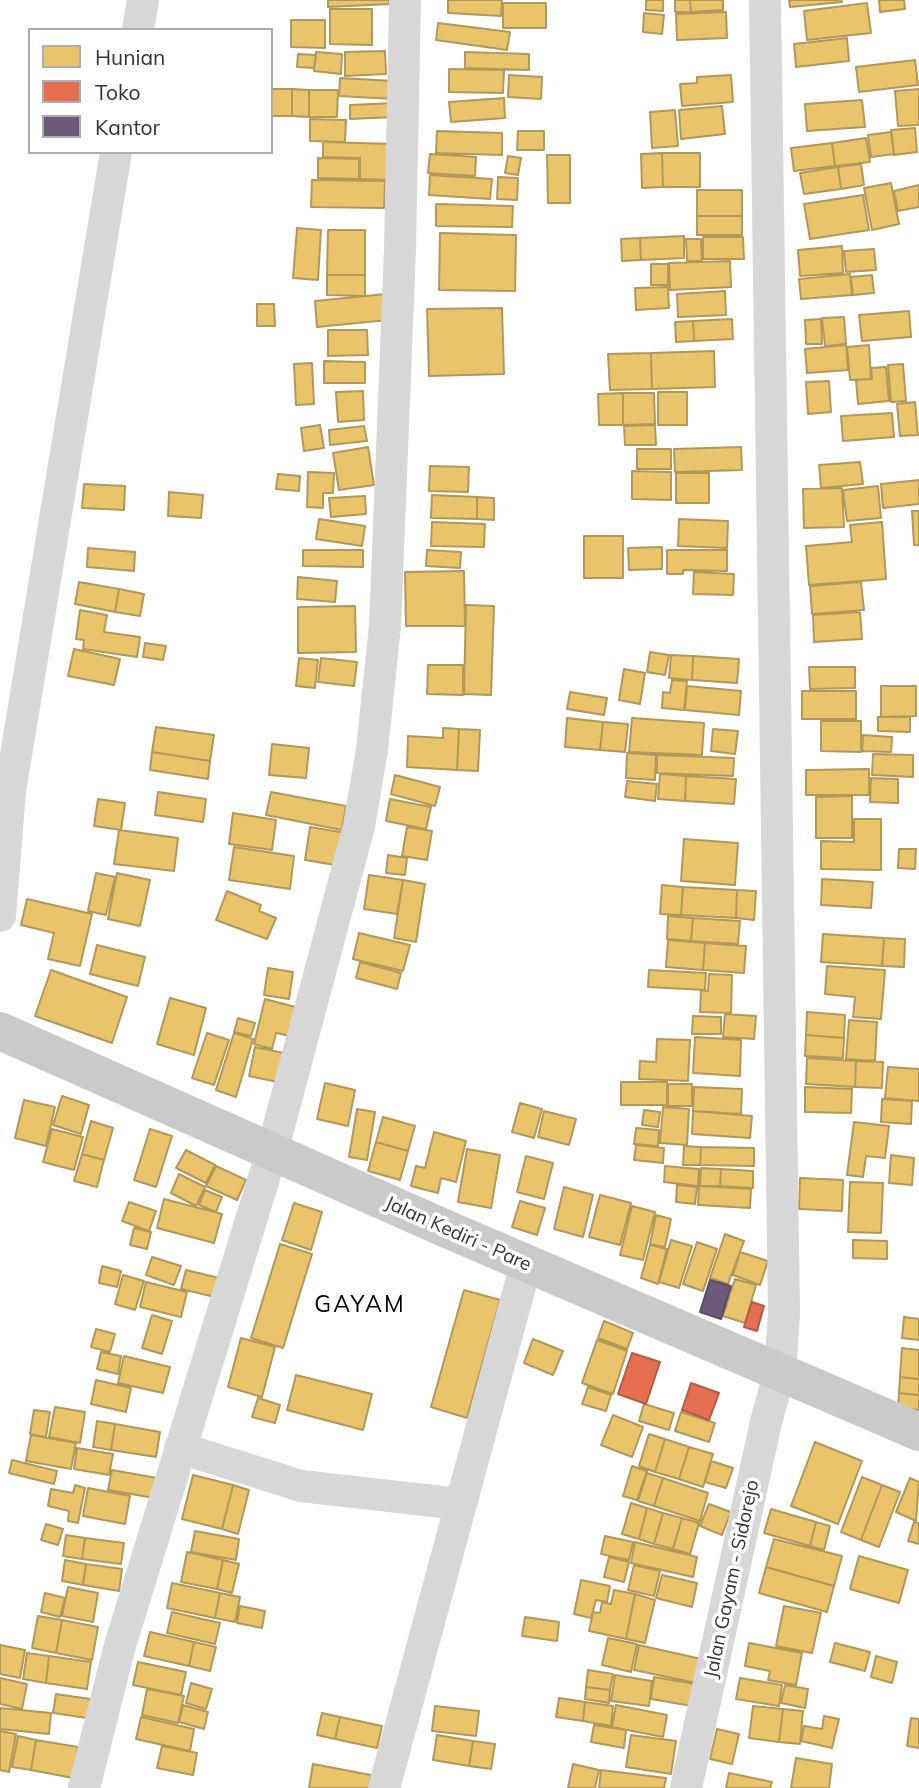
<!DOCTYPE html>
<html>
<head>
<meta charset="utf-8">
<style>
	body { margin:0 }
	#map { position:relative; width:919px; height:1788px; overflow:hidden; background:#fff; font-family:Mulish,sans-serif }
	canvas { display:block }
	.legend { position:absolute; left:28px; top:28px; width:245px; height:126px; box-sizing:border-box; background:#fff; border:2px solid #adadad; margin:0; padding:9px 12px; list-style:none; font-size:21px; color:#333 }
	.legend li { display:flex; align-items:center; gap:14px; height:35px }
	.legend b { width:35px; border:2px solid #adadad }
</style>
</head>
<body>
<div id="map">
<canvas width="919" height="1788"></canvas>
<ul class="legend">
<li><b style="height:19px;background:#e9c46a"></b>Hunian</li>
<li><b style="height:19px;background:#e76f51"></b>Toko</li>
<li><b style="height:19px;background:#6d597a"></b>Kantor</li>
</ul>
</div>
<script>
const ctx = document.querySelector('canvas').getContext('2d');
ctx.lineJoin = 'round';
function fillPath(path, color) { ctx.fillStyle = color; ctx.fill(path, 'evenodd'); }
function strokePath(path, color, width, dash) { ctx.strokeStyle = color; ctx.lineWidth = width; ctx.lineCap = dash ? 'butt' : 'round'; ctx.setLineDash(dash || []); ctx.stroke(path); }
function drawText(font, color, halo, rows, align = 'center') {
  ctx.font = font + ' Mulish,sans-serif'; ctx.lineWidth = 7; ctx.setLineDash([]); ctx.textBaseline = 'middle'; ctx.strokeStyle = halo; ctx.fillStyle = color; for (const [text, x, y, turn = 0] of rows) {
    ctx.save(); ctx.translate(x, y); ctx.rotate((+turn || 0) * Math.PI / 180); ctx.textAlign = isNaN(turn) ? turn : align; if (halo) ctx.strokeText(text, 0, 0); ctx.fillText(text, 0, 0); ctx.restore();
  }
}
const homes = new Path2D(`
	M328 0H389L390 4 328 7Z
	M448 0H502L501 16 448 13Z
	M646 0H663V11L646 10Z
	M675 0H690L691 12H675Z
	M690 0H723V10L691 12Z
	M789 0H841L842 2 790 7Z
	M879 0H904L905 9 880 12Z
	M503 3H546V28H503Z
	M867 3 871 33 807 40 804 11Z
	M330 9H372V45L330 44Z
	M726 12 727 38 677 40 676 14Z
	M644 13 664 15 662 34 643 32Z
	M291 20H325V48L291 47Z
	M438 23 510 32 507 50 436 40Z
	M847 38 849 61 796 67 794 44Z
	M385 51 386 74 345 76V52Z
	M316 52 342 54 341 74 314 71Z
	M465 52 529 54V70L465 68Z
	M298 54 316 55 314 68 297 67Z
	M915 60 918 85 859 92 856 67Z
	M449 69 504 70 503 93 449 92Z
	M509 75 542 77 541 99 508 97Z
	M731 75 733 102 682 106 680 84 697 83V77Z
	M340 78 394 81 393 99 339 96Z
	M272 89H292V116H272Z
	M292 89 309 90V117L292 116Z
	M919 89V125L898 126 895 91Z
	M309 90H338L337 117H309Z
	M504 98 505 118 451 122 449 102Z
	M862 100 865 127 807 131 805 104Z
	M394 103 395 117 350 119V105Z
	M722 106 725 134 681 139 679 110Z
	M675 110 678 146 652 148 650 112Z
	M310 119 346 120 345 142 310 141Z
	M915 128 917 152 894 155 891 130Z
	M437 131 502 133V155L436 153Z
	M518 131H544V150H517Z
	M891 132 894 154 871 157 868 135Z
	M866 138 870 162 835 166 832 143Z
	M323 142 395 144 394 180 360 179V158L323 157Z
	M832 143 835 166 794 171 791 148Z
	M662 153 663 187 642 188 641 154Z
	M662 153H700V187H663Z
	M430 154 476 157 475 176 428 173Z
	M547 155H570V203H548Z
	M508 156 521 158 518 175 505 173Z
	M318 158 359 159V179L318 178Z
	M861 164 864 185 841 189 838 167Z
	M838 167 841 189 804 194 800 173Z
	M430 175 492 179 490 199 429 195Z
	M498 177 518 178 517 200 497 199Z
	M312 180 385 181 384 208 311 207Z
	M891 183 899 224 872 230 864 188Z
	M919 185V207L898 211 894 191Z
	M697 190H742V216H697Z
	M863 195 869 230 810 239 804 204Z
	M436 204 513 206 512 227 436 226Z
	M697 216H742V235H697Z
	M297 228 321 230 318 280 293 278Z
	M328 230H365V275H327Z
	M440 233 516 235 515 291 439 290Z
	M684 236V258L641 260 640 238Z
	M703 237H743L744 259H703Z
	M640 238 641 260 622 261 621 239Z
	M686 239H701L702 261H687Z
	M842 246 843 273 800 276 798 250Z
	M874 249 876 270 846 272 844 251Z
	M730 261 731 287 670 290 669 263Z
	M651 264H668V285H651Z
	M850 274 852 295 801 299 799 279Z
	M327 275H365V296L327 295Z
	M872 275 874 293 853 295 851 277Z
	M668 287 669 308 636 310 635 288Z
	M725 291 726 315 678 317 677 294Z
	M386 294 388 320 317 327 315 301Z
	M257 304H274L275 326H257Z
	M502 308 504 374 429 376 427 309Z
	M909 311 911 337 862 341 859 315Z
	M844 317 846 344 825 346 822 318Z
	M732 319 733 339 694 341 693 321Z
	M821 319 822 344H806L805 320Z
	M693 321 694 341 676 342 675 322Z
	M328 330H367L368 355 328 356Z
	M846 345 848 370 807 373 805 349Z
	M869 345 871 379 850 380 847 347Z
	M714 351 715 387 652 389 651 353Z
	M651 353 652 389 610 390 608 354Z
	M324 361 365 362V383H324Z
	M312 363 314 404 296 405 294 364Z
	M903 364 906 401 891 402 888 365Z
	M886 367 889 401 858 404 856 380 872 379 871 368Z
	M829 381 831 412 808 414 806 382Z
	M363 391 364 420 338 422 336 392Z
	M658 392H687V425H658Z
	M623 393H654L655 424 623 425Z
	M623 393V425H599L598 394Z
	M915 402 918 435 900 436 897 404Z
	M892 413 894 437 843 441 841 416Z
	M320 425 324 448 304 451 301 428Z
	M655 425 656 445H625L624 426Z
	M364 426 367 441 330 445 329 430Z
	M368 447 374 485 339 490 333 453Z
	M741 447 742 470 675 472 674 449Z
	M637 449H671V469H637Z
	M860 462 863 484 821 488 819 465Z
	M430 466 469 467 468 492 429 491Z
	M632 471 671 472V500L632 499Z
	M308 472 334 473 333 493H323V508L307 507Z
	M676 473H709V503H676Z
	M278 474 300 476 299 491 276 489Z
	M919 480V504L883 508 881 484Z
	M84 484 125 486 124 510 82 508Z
	M878 486 881 518 847 521 843 490Z
	M842 488 844 527 804 528 803 489Z
	M169 492 203 495 201 518 168 516Z
	M432 495 477 497V519L431 518Z
	M365 496 366 514 331 517 329 498Z
	M477 497 494 498V520L477 519Z
	M912 511H919V545H914Z
	M319 519 365 526 362 546 316 539Z
	M679 519 728 521 727 548 678 546Z
	M432 522 485 524 484 547 431 546Z
	M882 522 886 579 809 585 806 546 852 542 850 525Z
	M584 536H623V578H584Z
	M662 547V569L629 570 628 548Z
	M88 548 135 552 134 571 87 567Z
	M303 550H363V567L303 566Z
	M427 550 461 552 460 568 426 566Z
	M667 550H727V571L683 570V574H667Z
	M464 571 465 626H406L405 572Z
	M694 572 734 574 733 595 693 594Z
	M298 577 337 581 335 602 297 599Z
	M79 582 119 589 115 612 75 604Z
	M861 582 864 610 812 614 810 586Z
	M119 589 144 594 140 616 115 612Z
	M466 605 494 606 491 695 464 694Z
	M355 606 356 652 298 653V607Z
	M80 610 107 615 104 632 140 637 137 657 83 649 84 640 76 639Z
	M860 612 862 639 814 642 813 615Z
	M145 643 166 646 163 660 143 657Z
	M74 649 120 659 114 685 68 676Z
	M650 652 669 655 665 675 647 672Z
	M671 655 693 656 692 680 669 678Z
	M693 656 739 659 737 683 692 680Z
	M299 658 318 660 315 688 296 686Z
	M321 658 357 662 354 686 318 682Z
	M428 665H463V695L427 694Z
	M809 667H855V688L810 689Z
	M624 669 645 673 640 704 619 700Z
	M672 680 687 681 684 710 662 708 663 692 670 693Z
	M687 686 741 691 739 715 685 710Z
	M881 686H916V716L881 717Z
	M802 691H856V719H802Z
	M570 692 607 698 604 715 567 709Z
	M878 717H910V732L878 731Z
	M567 718 603 722 600 750 565 747Z
	M632 718 704 723 702 755 629 752Z
	M821 721H861V752L821 751Z
	M603 722 628 724 625 752 600 750Z
	M156 727 214 735 210 761 152 752Z
	M443 728 459 729 457 770 407 767 408 736 443 738Z
	M459 729 480 730 478 771 457 770Z
	M713 729 738 731 735 754 711 751Z
	M863 735 892 737 891 752 862 751Z
	M272 744 309 748 306 778 269 775Z
	M152 752 210 761 208 779 150 770Z
	M627 753 656 755 655 780 626 778Z
	M873 754 913 755V777L872 775Z
	M657 755 734 758 733 776 657 773Z
	M869 769V795H806V770Z
	M660 774 686 776 685 801 658 799Z
	M395 775 440 787 435 806 391 794Z
	M686 776 736 779 734 804 685 801Z
	M871 778 898 779V803L870 802Z
	M627 781 657 784 655 801 625 797Z
	M158 792 206 799 203 822 155 815Z
	M271 792 346 806 342 830 266 815Z
	M852 796V838H816V797Z
	M98 799 125 803 121 830 94 826Z
	M390 799 431 807 426 829 386 821Z
	M233 813 276 820 272 850 229 844Z
	M854 819H881V870L821 869V841L854 842Z
	M310 827 346 833 341 866 305 860Z
	M407 827 432 831 427 860 402 856Z
	M119 830 178 838 174 871 114 864Z
	M684 839 738 843 735 885 681 881Z
	M234 847 294 856 290 889 229 880Z
	M899 849H916L915 869 898 868Z
	M388 855 407 858 405 875 386 873Z
	M96 873 115 877 106 915 88 911Z
	M117 873 150 880 140 926 108 919Z
	M369 875 403 880 397 914 364 909Z
	M822 879 873 882 871 908 821 905Z
	M403 880 425 884 416 942 394 938Z
	M662 885 683 887 681 915 660 914Z
	M683 887 737 890 736 918 681 915Z
	M737 890 756 891 754 920 736 918Z
	M227 891 261 905 259 911 276 918 267 939 216 920Z
	M27 899 92 914 80 966 48 959 54 933 21 925Z
	M668 916 693 918 691 941 667 939Z
	M693 918 740 921 738 944 691 941Z
	M359 933 410 945 403 971 353 959Z
	M823 934 884 938 882 966 821 962Z
	M884 938 905 939 904 967 882 966Z
	M668 940 705 943 703 970 666 967Z
	M705 943 746 946 744 973 703 970Z
	M97 945 145 957 138 986 90 974Z
	M360 962 401 973 397 989 356 978Z
	M827 966 885 970 881 1019 853 1017 855 997 825 994Z
	M268 968 293 972 289 999 264 995Z
	M51 970 127 997 112 1043 35 1016Z
	M649 970 706 973 705 990 648 987Z
	M709 974 732 975 731 1013 700 1012 701 990 708 991Z
	M170 998 206 1008 194 1055 157 1044Z
	M265 999 307 1010 300 1038 276 1033 272 1049 254 1044Z
	M807 1012 845 1015 844 1038 806 1035Z
	M725 1014 756 1016 754 1039 723 1037Z
	M693 1016 721 1017V1034H692Z
	M238 1018 255 1023 251 1036 234 1032Z
	M849 1020 877 1022 875 1061 846 1059Z
	M207 1033 229 1040 214 1085 192 1078Z
	M234 1033 253 1039 236 1097 216 1090Z
	M806 1035 844 1038 843 1058 805 1056Z
	M695 1037 741 1040 740 1076 693 1073Z
	M657 1039 690 1040 688 1081 639 1079 640 1061 656 1062Z
	M255 1047 288 1054 282 1083 249 1076Z
	M807 1058 856 1061 855 1087 806 1084Z
	M856 1061 883 1062 882 1088 855 1087Z
	M888 1067 919 1069V1101L885 1098Z
	M621 1082H667V1105H621Z
	M325 1083 355 1090 348 1126 317 1119Z
	M668 1084H692V1106H668Z
	M694 1087 742 1089 741 1114 693 1111Z
	M805 1087 852 1089 851 1113 805 1112Z
	M62 1096 89 1105 81 1134 53 1125Z
	M882 1099 912 1101 911 1124 881 1122Z
	M24 1100 55 1107 46 1146 15 1138Z
	M520 1103 542 1109 534 1138 512 1132Z
	M663 1107 689 1109 687 1145 660 1143Z
	M357 1109 375 1112 367 1160 349 1157Z
	M644 1110 660 1112 658 1127 642 1125Z
	M544 1111 576 1119 569 1145 538 1137Z
	M693 1111 752 1116 750 1138 692 1134Z
	M383 1117 415 1126 408 1151 376 1142Z
	M91 1121 113 1128 104 1160 82 1154Z
	M854 1122 889 1126 885 1158 866 1156 863 1177 847 1175Z
	M636 1128 659 1130 658 1146 634 1144Z
	M52 1129 83 1137 74 1170 43 1162Z
	M150 1129 172 1136 156 1187 134 1180Z
	M434 1132 466 1141 456 1182 441 1178 438 1193 411 1186 416 1166 425 1168Z
	M376 1142 408 1151 400 1180 368 1171Z
	M636 1145 664 1148 663 1163 634 1160Z
	M684 1146 701 1147 700 1165H683Z
	M701 1147 754 1148V1166L700 1165Z
	M467 1149 500 1155 491 1208 458 1202Z
	M186 1150 215 1165 206 1183 176 1168Z
	M82 1154 104 1160 97 1187 74 1181Z
	M891 1155 914 1158 912 1185 889 1183Z
	M526 1156 553 1163 544 1199 517 1192Z
	M216 1166 246 1180 237 1200 206 1186Z
	M665 1166 699 1169 698 1186 664 1182Z
	M701 1168 721 1169 720 1186H700Z
	M721 1169 753 1171V1188L720 1186Z
	M179 1174 205 1187 196 1206 171 1193Z
	M800 1178 843 1180 842 1211 799 1209Z
	M850 1182 883 1183 881 1233 848 1232Z
	M677 1185 697 1187 695 1204 676 1202Z
	M699 1186 751 1189 750 1208 698 1205Z
	M564 1187 593 1195 583 1237 554 1229Z
	M205 1190 222 1197 216 1212 199 1205Z
	M600 1195 631 1203 620 1245 589 1237Z
	M164 1199 222 1214 214 1243 157 1228Z
	M520 1201 545 1208 537 1235 512 1227Z
	M129 1202 156 1211 149 1231 122 1221Z
	M294 1203 322 1212 311 1250 282 1240Z
	M632 1206 655 1212 643 1260 620 1255Z
	M656 1215 671 1219 665 1247 650 1244Z
	M134 1228 151 1232 147 1249 130 1245Z
	M725 1234 744 1241 728 1284 710 1278Z
	M671 1240 692 1246 679 1288 659 1282Z
	M853 1240 887 1241V1259L853 1258Z
	M697 1242 717 1249 703 1291 683 1284Z
	M280 1244 312 1254 283 1348 251 1338Z
	M650 1245 667 1249 658 1284 641 1278Z
	M740 1252 768 1261 760 1285 733 1275Z
	M152 1257 181 1266 174 1285 146 1275Z
	M102 1266 121 1271 117 1287 99 1283Z
	M186 1270 219 1278 215 1297 181 1289Z
	M123 1275 144 1281 135 1310 115 1304Z
	M735 1279 756 1285 745 1323 723 1316Z
	M146 1282 187 1292 181 1317 140 1307Z
	M464 1290 500 1300 467 1418 431 1407Z
	M152 1315 172 1321 162 1354 142 1348Z
	M904 1317 919 1319V1340L902 1338Z
	M604 1321 633 1333 627 1349 598 1338Z
	M96 1329 115 1334 110 1352 91 1347Z
	M241 1338 275 1347 262 1397 228 1387Z
	M533 1339 563 1351 553 1375 524 1363Z
	M597 1340 627 1351 613 1394 582 1383Z
	M902 1348 919 1350V1379L900 1377Z
	M101 1352 121 1356 118 1374 97 1369Z
	M124 1356 170 1367 163 1393 118 1383Z
	M296 1375 372 1394 363 1430 287 1410Z
	M900 1377 919 1379V1395L899 1393Z
	M96 1380 131 1388 126 1412 91 1404Z
	M588 1387 611 1395 606 1411 582 1404Z
	M899 1393 919 1395V1410L898 1408Z
	M258 1398 280 1405 275 1423 252 1417Z
	M644 1404 674 1413 669 1430 639 1421Z
	M55 1407 85 1412 80 1443 49 1437Z
	M34 1410 50 1412 46 1437 30 1434Z
	M681 1412 715 1423 709 1442 675 1431Z
	M613 1415 643 1427 632 1457 601 1445Z
	M97 1421 115 1424 111 1450 93 1447Z
	M115 1424 160 1432 156 1457 111 1450Z
	M649 1434 665 1439 655 1472 639 1466Z
	M31 1435 76 1443 71 1469 26 1461Z
	M665 1439 689 1447 679 1479 655 1472Z
	M815 1442 862 1461 838 1524 791 1506Z
	M689 1447 713 1454 703 1487 679 1479Z
	M77 1448 113 1454 109 1475 74 1469Z
	M12 1460 57 1471 54 1484 9 1473Z
	M711 1461 733 1468 726 1488 705 1482Z
	M632 1466 647 1471 637 1500 623 1496Z
	M112 1470 157 1478 154 1498 108 1490Z
	M647 1473 663 1478 654 1506 638 1501Z
	M193 1475 233 1485 222 1529 182 1519Z
	M862 1477 882 1485 861 1540 841 1532Z
	M663 1478 708 1493 700 1521 654 1506Z
	M910 1478 919 1482 916 1521 896 1512Z
	M75 1485 85 1488 78 1523 68 1521 69 1511 48 1506 51 1489 73 1493Z
	M233 1485 249 1490 238 1534 222 1529Z
	M882 1485 900 1492 879 1547 861 1540Z
	M88 1488 130 1496 125 1524 83 1516Z
	M631 1503 647 1508 639 1539 622 1534Z
	M709 1504 731 1512 722 1535 700 1526Z
	M647 1508 663 1513 654 1544 639 1539Z
	M771 1509 816 1522 810 1546 764 1533Z
	M663 1513 682 1518 673 1549 654 1544Z
	M682 1518 699 1523 690 1554 673 1549Z
	M816 1522 830 1526 824 1550 810 1546Z
	M914 1522 919 1523V1544L908 1541Z
	M46 1524 63 1529 58 1545 41 1540Z
	M195 1531 239 1539 236 1560 191 1552Z
	M66 1535 85 1538 82 1559 63 1556Z
	M605 1536 633 1542 629 1560 601 1554Z
	M85 1538 124 1543 121 1564 82 1559Z
	M774 1539 842 1556 834 1586 766 1567Z
	M635 1542 697 1557 693 1577 631 1563Z
	M187 1552 223 1560 217 1589 181 1582Z
	M859 1556 908 1570 899 1603 850 1589Z
	M609 1557 629 1562 624 1582 604 1577Z
	M65 1560 86 1564 83 1585 62 1581Z
	M223 1560 239 1564 232 1593 217 1589Z
	M86 1564 122 1569 119 1591 83 1585Z
	M634 1565 660 1571 654 1596 628 1590Z
	M766 1567 834 1586 827 1612 759 1593Z
	M662 1575 697 1583 692 1607 656 1598Z
	M581 1580 610 1586 607 1602 596 1600 591 1618 574 1614Z
	M172 1583 220 1593 215 1618 167 1608Z
	M68 1587 98 1593 93 1622 62 1616Z
	M614 1590 635 1594 626 1639 589 1631 593 1612 600 1613 602 1602 611 1604Z
	M45 1593 65 1598 60 1617 41 1612Z
	M220 1593 240 1597 235 1622 215 1618Z
	M635 1594 655 1600 645 1643 626 1639Z
	M240 1606 265 1611 262 1628 237 1623Z
	M784 1606 821 1613 812 1653 776 1646Z
	M172 1612 220 1623 215 1644 167 1633Z
	M38 1616 62 1620 56 1653 32 1648Z
	M525 1617 559 1622 557 1641 522 1636Z
	M62 1620 98 1627 92 1660 56 1653Z
	M150 1632 194 1642 189 1666 144 1656Z
	M608 1638 637 1644 631 1672 602 1665Z
	M194 1642 216 1647 210 1671 189 1666Z
	M749 1643 802 1653 796 1685 768 1680 770 1671 745 1666Z
	M835 1643 870 1652 865 1671 830 1662Z
	M0 1645 25 1650 20 1678 0 1674Z
	M639 1645 701 1659 696 1683 634 1670Z
	M27 1653 49 1656 46 1683 23 1679Z
	M49 1656 91 1662 87 1689 46 1683Z
	M876 1656 897 1662 892 1683 871 1677Z
	M138 1662 186 1672 181 1695 133 1685Z
	M588 1670 613 1674 610 1690 586 1687Z
	M615 1675 652 1681 649 1706 611 1701Z
	M654 1677 695 1684 692 1706 651 1699Z
	M0 1678 27 1684 22 1709 0 1704Z
	M740 1678 782 1685 779 1706 736 1699Z
	M191 1683 212 1689 206 1709 186 1703Z
	M785 1685 808 1689 805 1708 781 1703Z
	M586 1687 610 1690 609 1703 585 1699Z
	M147 1689 184 1696 178 1723 142 1715Z
	M56 1694 97 1700 94 1719 53 1713Z
	M559 1698 585 1702 583 1721 556 1717Z
	M585 1702 613 1706 611 1726 583 1721Z
	M183 1705 208 1712 204 1729 179 1722Z
	M616 1705 667 1715 663 1737 612 1727Z
	M435 1706 479 1711 476 1736 432 1731Z
	M753 1706 783 1709 779 1742 749 1738Z
	M0 1708 51 1713 49 1734 0 1729Z
	M783 1709 803 1711 800 1744 779 1742Z
	M322 1713 340 1717 335 1739 317 1735Z
	M824 1716 839 1719 832 1748 801 1741 804 1726 822 1729Z
	M141 1717 194 1729 190 1751 136 1739Z
	M340 1717 382 1726 377 1748 335 1739Z
	M911 1718 919 1719V1748L907 1746Z
	M594 1725 626 1730 624 1748 591 1742Z
	M717 1729 739 1734 732 1764 710 1759Z
	M0 1731 16 1734 9 1772 0 1770Z
	M437 1735 473 1741 469 1766 433 1760Z
	M631 1735 676 1741 671 1774 626 1767Z
	M18 1736 36 1740 31 1770 12 1767Z
	M36 1740 78 1747 73 1778 31 1770Z
	M473 1741 495 1744 491 1769 469 1766Z
	M162 1746 197 1753 193 1775 157 1768Z
	M796 1758 832 1764 829 1788H791Z
	M313 1764 371 1775 369 1788H309Z
	M573 1764 599 1770 595 1788H568Z
	M601 1770 666 1778 664 1788H599Z
	M729 1773 772 1782 770 1788H726Z`);
fillPath(homes, '#e9c46a');
strokePath(homes, '#b2985a', 2);
const shops = new Path2D(`
	M752 1302 764 1306 757 1331 744 1327Z
	M632 1353 660 1362 646 1404 618 1394Z
	M691 1383 719 1393 709 1420 682 1410Z`);
fillPath(shops, '#e76f51');
strokePath(shops, '#b15d48', 2);
const offices = new Path2D(`
	M710 1280 731 1286 721 1319 700 1312Z`);
fillPath(offices, '#6d597a');
strokePath(offices, '#5c4e65', 2);
strokePath(new Path2D(`
	M138 30 143 0
	M0 916 10 791 116 152
	M180 1448 301 1486 460 1504
	M84 1788 119 1649 272 1152 359 826 372 750 385 626 400 249 405 0
	M384 1788 526 1264
	M686 1788 766 1422 780 1371 784 1314 765 0`), '#d7d7d7', 32);
strokePath(new Path2D(`
	M0 1031 442 1227 919 1432`), '#cacaca', 38);
drawText('19px', '#333', '#fff', [
	["Jalan Kediri - Pare",458,1234,24],
	["Jalan Gayam - Sidorejo",732,1579,-78]
]);
ctx.letterSpacing = '2px';
drawText('23px', '#000', '#fff', [
	["GAYAM",360,1305]
]);
ctx.letterSpacing = '0px';
</script>
</body>
</html>
